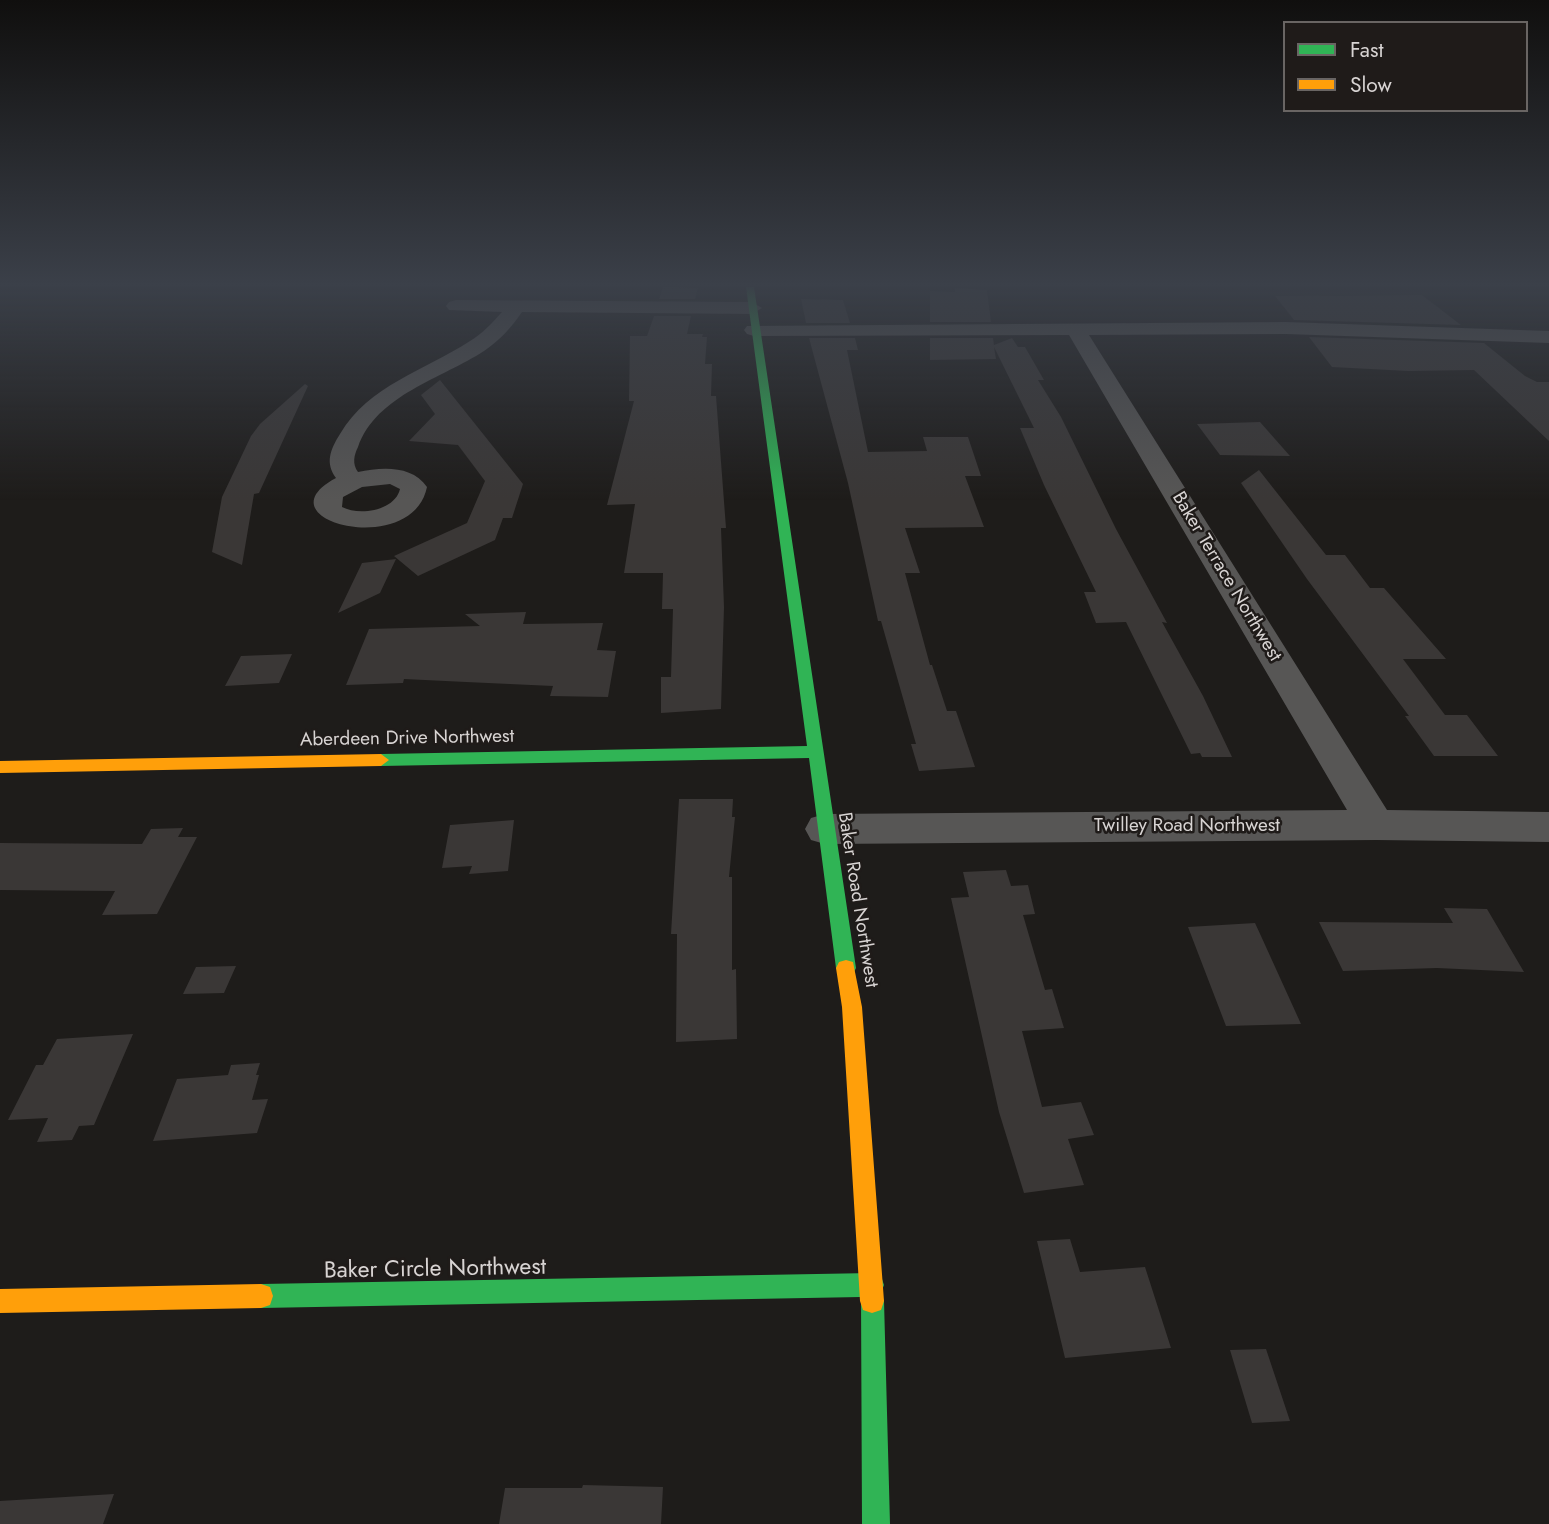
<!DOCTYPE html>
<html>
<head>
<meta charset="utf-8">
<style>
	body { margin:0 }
	#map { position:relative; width:1549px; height:1524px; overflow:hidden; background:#1e1c1a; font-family:Jost,sans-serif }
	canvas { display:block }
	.legend { position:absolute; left:1283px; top:21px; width:245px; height:91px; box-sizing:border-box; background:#1f1b19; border:2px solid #696563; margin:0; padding:9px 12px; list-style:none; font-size:21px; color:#d8d4d3 }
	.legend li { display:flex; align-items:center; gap:14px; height:35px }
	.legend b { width:35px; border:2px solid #696563 }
</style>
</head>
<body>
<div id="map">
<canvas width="1549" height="1524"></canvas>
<ul class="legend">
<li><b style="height:9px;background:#30b455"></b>Fast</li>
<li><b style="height:9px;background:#ff9f0a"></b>Slow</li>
</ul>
</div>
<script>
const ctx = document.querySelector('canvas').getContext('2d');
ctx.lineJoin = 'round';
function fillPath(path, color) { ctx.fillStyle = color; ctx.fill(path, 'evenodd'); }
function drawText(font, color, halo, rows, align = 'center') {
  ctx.font = font + ' Jost,sans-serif'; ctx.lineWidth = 5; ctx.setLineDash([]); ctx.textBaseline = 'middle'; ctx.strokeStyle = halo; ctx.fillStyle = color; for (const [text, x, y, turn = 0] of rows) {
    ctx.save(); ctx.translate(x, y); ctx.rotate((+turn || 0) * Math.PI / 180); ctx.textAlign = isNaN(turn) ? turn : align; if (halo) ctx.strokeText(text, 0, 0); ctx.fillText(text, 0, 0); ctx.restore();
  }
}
fillPath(new Path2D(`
	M663 287 698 288 695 299H659Z
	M955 288 987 290 991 322H930V291L955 292Z
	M1422 295 1461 325 1294 320 1275 296Z
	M801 299 843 300 850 323H806Z
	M654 316H691L687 334H703L702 337H707L705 364H712L711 396H716L726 528H721L724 607 721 709 661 713V677H671L673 609H662L663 573H624L635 504 607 505 634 401H629L630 336H647Z
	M1309 337 1484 343 1525 376 1537 382H1549V441L1474 370 1408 371 1332 367Z
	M809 338H855L858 350H847L868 452 927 451 923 437H968L981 476H965L984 527 905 528 920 573H905L930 665H932L947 711H956L975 767 919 771 911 744H916L881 621H878L848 483Z
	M930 338H993L994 345 1012 338 1018 347H1025L1044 380H1038L1061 417 1116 529 1167 623 1162 622 1203 696 1232 757H1202L1200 753 1191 754 1126 622 1096 623 1084 592H1096L1044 485 1020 428H1034L994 347 996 359 930 360Z
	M440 380 523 484 512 518H503L495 540 418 576 394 556 467 523 485 481 458 445 409 441 435 414 421 395Z
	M305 384 308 386 259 493 254 494 242 565 212 552 222 497 251 436 260 424Z
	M1260 422 1290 456 1220 455 1197 424Z
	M1259 470 1326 555H1345L1370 588H1384L1446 659H1403L1445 715H1467L1498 756H1434L1405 716H1409L1307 579 1241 483Z
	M396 559 380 593 338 613 362 563Z
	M526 612 523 624 603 623 597 650 616 651 608 697 550 696 553 686 466 682 404 679 403 683 346 685 369 629 480 626 465 614Z
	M292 654 279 683 225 686 241 656Z
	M679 799H733L732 817H735L729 877H732V970L736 969 737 1039 676 1042 677 934H671Z
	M514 820 508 871 469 874 472 866 442 868 450 825Z
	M183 828 178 837H197L157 914 102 915 115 891 0 890V843L142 844 151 829Z
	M1006 870 1011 886 1028 885 1035 914 1023 915 1045 990 1052 989 1064 1028 1022 1031 1042 1107 1081 1102 1094 1135 1068 1139 1084 1185 1024 1193 999 1112 951 898 969 897 963 872Z
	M1444 908 1487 909 1524 972 1437 968 1343 971 1319 922 1453 923Z
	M1255 923 1261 936 1301 1024 1226 1026 1188 927Z
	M236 966 224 993 183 994 196 967Z
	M133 1034 94 1125 79 1126 72 1140 37 1142 48 1118 8 1120 36 1065H43L57 1039Z
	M260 1063 256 1075H259L252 1100 268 1099 257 1133 153 1141 177 1079 228 1075 231 1065Z
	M1070 1239 1080 1272 1145 1267 1171 1348 1065 1358 1037 1241Z
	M1266 1349 1290 1421 1252 1423 1230 1350Z
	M583 1485 663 1487 661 1524H499L505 1488H582Z
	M114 1494 103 1524H0V1501Z`), '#3a3736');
fillPath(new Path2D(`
	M456 300 752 302 762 308 752 314 522 312C512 327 499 341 484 351 443 378 376 395 358 447 354 455 352 464 358 472 382 467 412 465 427 487 412 560 257 520 336 478 325 463 330 450 340 434 369 385 424 371 470 341 482 334 492 323 502 312L449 310 446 306 449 302ZM390 484 400 489C395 511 359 516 342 507L343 497 362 487Z
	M1286 322 1549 331V343L1286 334 1089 335 1387 810 1549 812V842L1376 840 825 844 811 840 805 829 811 818 825 814 1347 810 1069 335 754 336 747 334 744 330 747 326Z`), '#575655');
fillPath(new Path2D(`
	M746 287H754L856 968 853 974 846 976 839 974 836 968 809 758 381 766 373 760 381 754 807 746Z
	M872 1273 881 1276 884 1285 881 1293 884 1301 890 1524H862L861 1297 261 1308 252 1305 249 1296 252 1287 261 1284Z`), '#30b455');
fillPath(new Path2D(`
	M381 754 389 760 381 766 0 773V761Z
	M846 960 853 962 862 1007 884 1301 881 1310 872 1313 863 1310 860 1301 842 1007 836 968 839 962Z
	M261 1284 270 1287 273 1296 270 1305 261 1308 0 1313V1289Z`), '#ff9f0a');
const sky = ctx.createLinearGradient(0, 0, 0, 500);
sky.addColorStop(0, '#100f0e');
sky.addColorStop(0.57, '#3b4049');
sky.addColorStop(1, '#3b404900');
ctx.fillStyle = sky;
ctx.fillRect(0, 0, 1549, 500);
drawText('19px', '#d8d4d3', '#1f1b19', [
	["Baker Terrace Northwest",1226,577,59],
	["Aberdeen Drive Northwest",407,739,-1],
	["Twilley Road Northwest",1187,826],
	["Baker Road Northwest",857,900,81]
]);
drawText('23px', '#d8d4d3', '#1f1b19', [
	["Baker Circle Northwest",435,1270,-1]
]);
</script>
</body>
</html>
